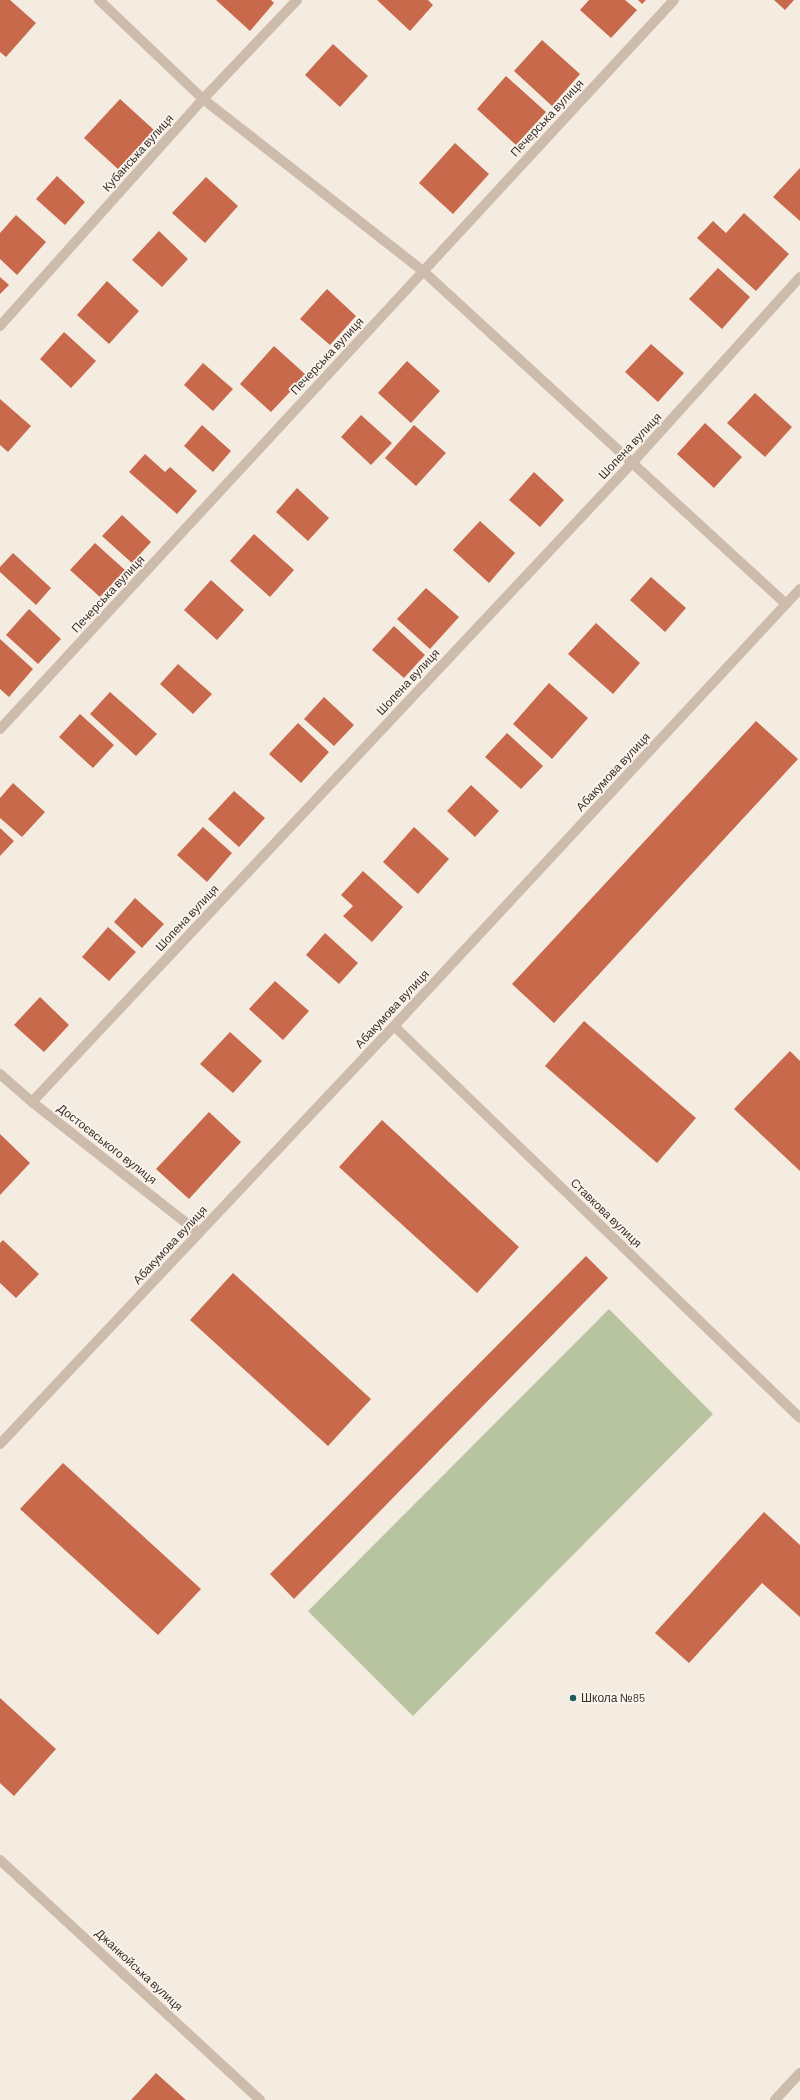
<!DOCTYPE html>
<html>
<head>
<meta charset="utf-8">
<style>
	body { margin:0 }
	canvas { display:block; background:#f4ebe1 }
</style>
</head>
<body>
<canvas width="800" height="2100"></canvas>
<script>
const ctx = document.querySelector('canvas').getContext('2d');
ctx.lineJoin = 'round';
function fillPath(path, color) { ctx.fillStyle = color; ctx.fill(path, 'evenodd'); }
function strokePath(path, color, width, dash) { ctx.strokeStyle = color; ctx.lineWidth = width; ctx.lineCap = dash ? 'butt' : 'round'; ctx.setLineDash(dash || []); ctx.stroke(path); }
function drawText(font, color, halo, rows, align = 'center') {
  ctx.font = font + ' Barlow,sans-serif'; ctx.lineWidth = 3.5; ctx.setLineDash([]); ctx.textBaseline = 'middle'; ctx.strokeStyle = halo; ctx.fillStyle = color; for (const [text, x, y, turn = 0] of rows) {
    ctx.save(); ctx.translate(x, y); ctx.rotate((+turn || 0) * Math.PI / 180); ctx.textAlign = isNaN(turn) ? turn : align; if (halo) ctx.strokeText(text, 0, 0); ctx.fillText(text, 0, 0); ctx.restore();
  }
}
fillPath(new Path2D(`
	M609 1309 713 1414 413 1716 308 1611Z`), '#b8c4a0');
fillPath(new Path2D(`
	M0 0H10L36 23 6 57 0 52Z
	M216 0H271L274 3 250 31Z
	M377 0H428L433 5 410 31Z
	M589 0H625L637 10 611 38 580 10Z
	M638 0H646L642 4Z
	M774 0H794L785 10Z
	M542 40 580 74 552 106 514 71Z
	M333 44 368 76 340 107 305 75Z
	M506 76 546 112 516 145 477 109Z
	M120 99 154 130 118 169 84 138Z
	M455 143 489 174 453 214 419 183Z
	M800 168V221L773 197Z
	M57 176 85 202 65 225 36 199Z
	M206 177 238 206 205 243 172 213Z
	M744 213 789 254 756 291 697 238 713 221 726 233Z
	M16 215 46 242 17 275 0 259V233Z
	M159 231 188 259 162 287 132 260Z
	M718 268 750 297 722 329 689 299Z
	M0 277 9 285 0 294Z
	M107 281 139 311 109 344 77 315Z
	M327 289 356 316 330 345 300 319Z
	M64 332 96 361 71 388 40 359Z
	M651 344 684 373 658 402 625 372Z
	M274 346 306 375 271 412 240 384Z
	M407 361 440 391 411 423 378 393Z
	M203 363 233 389 213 411 184 385Z
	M755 393 792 427 765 457 727 423Z
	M0 399 31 426 8 452 0 445Z
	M361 415 392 443 371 465 341 437Z
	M705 423 742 457 714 488 677 454Z
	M202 425 231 451 213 472 184 446Z
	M414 425 446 453 416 486 385 458Z
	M145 454 165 472 170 467 197 491 177 514 129 472Z
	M534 472 564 500 540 527 509 500Z
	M297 488 329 518 308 541 276 512Z
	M122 515 151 542 132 563 102 536Z
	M480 521 515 553 489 583 453 550Z
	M254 534 294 570 270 597 230 561Z
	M95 543 125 570 100 597 70 570Z
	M13 553 51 588 36 605 0 572V567Z
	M651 577 686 608 665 632 630 600Z
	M211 580 244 610 217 640 184 610Z
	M426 588 459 617 430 649 397 619Z
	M29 609 61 639 38 664 6 635Z
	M596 623 640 663 613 694 568 654Z
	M394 626 425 655 404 678 372 650Z
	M0 639 33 669 9 697 0 689Z
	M178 664 212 694 193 714 160 684Z
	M549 683 588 718 552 759 513 724Z
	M110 692 157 734 136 756 90 714Z
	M324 697 354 725 334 746 304 719Z
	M80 714 114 745 93 768 59 737Z
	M756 721 798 759 554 1023 512 984Z
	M298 723 329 752 301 783 269 754Z
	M507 733 543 766 521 789 485 757Z
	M13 783 45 812 22 837 0 818V798Z
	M471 785 499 811 475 837 447 811Z
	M234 791 265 818 239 847 208 819Z
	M203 827 232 853 207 882 177 855Z
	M414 827 449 859 418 894 383 862Z
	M0 828 14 841 0 856Z
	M363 871 403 907 372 942 343 916 353 906 341 895Z
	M135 898 164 924 142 948 114 922Z
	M108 927 136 952 109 981 82 957Z
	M325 933 358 963 339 984 306 955Z
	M275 981 309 1011 283 1040 249 1009Z
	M40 997 69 1025 44 1052 14 1025Z
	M584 1021 696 1118 657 1163 545 1066Z
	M230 1032 262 1061 233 1093 200 1064Z
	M790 1051 800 1061V1171L734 1109Z
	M209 1112 241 1142 189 1199 156 1169Z
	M382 1120 519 1247 477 1293 339 1167Z
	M0 1134 30 1163 0 1195Z
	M3 1240 39 1274 16 1298 0 1283V1243Z
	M586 1256 608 1278 294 1599 270 1574Z
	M233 1273 371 1399 328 1446 190 1320Z
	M63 1463 201 1589 158 1635 20 1509Z
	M764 1512 800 1545V1617L762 1583 689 1663 655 1633Z
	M0 1698 56 1749 14 1796 0 1783Z
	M156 2073 186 2100H131Z`), '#c8694b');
strokePath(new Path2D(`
	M99 0 203 99 423 271 786 604`), '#cdbbac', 10);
strokePath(new Path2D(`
	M0 326 203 99 297 0
	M0 729 674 0
	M394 1026 800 1418
	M0 1074 32 1102 199 1233
	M32 1102 632 463 800 277
	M0 1444 394 1026 800 589
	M0 1860 260 2100
	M775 2100 800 2073`), '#cdbbac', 10);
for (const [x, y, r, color] of [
	[573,1698,4,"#1f5a5e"]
]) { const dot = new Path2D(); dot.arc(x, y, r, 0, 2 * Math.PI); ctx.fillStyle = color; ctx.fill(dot); strokePath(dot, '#fbf5ee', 1.5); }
drawText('12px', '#3b302b', '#fbf5ee', [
	["Печерська вулиця",547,118,-47],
	["Кубанська вулиця",138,153,-48],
	["Печерська вулиця",327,356,-47],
	["Шопена вулиця",630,446,-47],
	["Печерська вулиця",108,594,-47],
	["Шопена вулиця",408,682,-47],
	["Абакумова вулиця",613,772,-47],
	["Шопена вулиця",187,918,-47],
	["Абакумова вулиця",392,1009,-47],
	["Достоєвського вулиця",107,1144,38],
	["Ставкова вулиця",606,1213,44],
	["Абакумова вулиця",170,1245,-47],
	["Джанкойська вулиця",139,1970,43]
]);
drawText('12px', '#3b302b', '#fbf5ee', [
	["Школа №85",581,1698]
], 'left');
</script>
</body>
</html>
